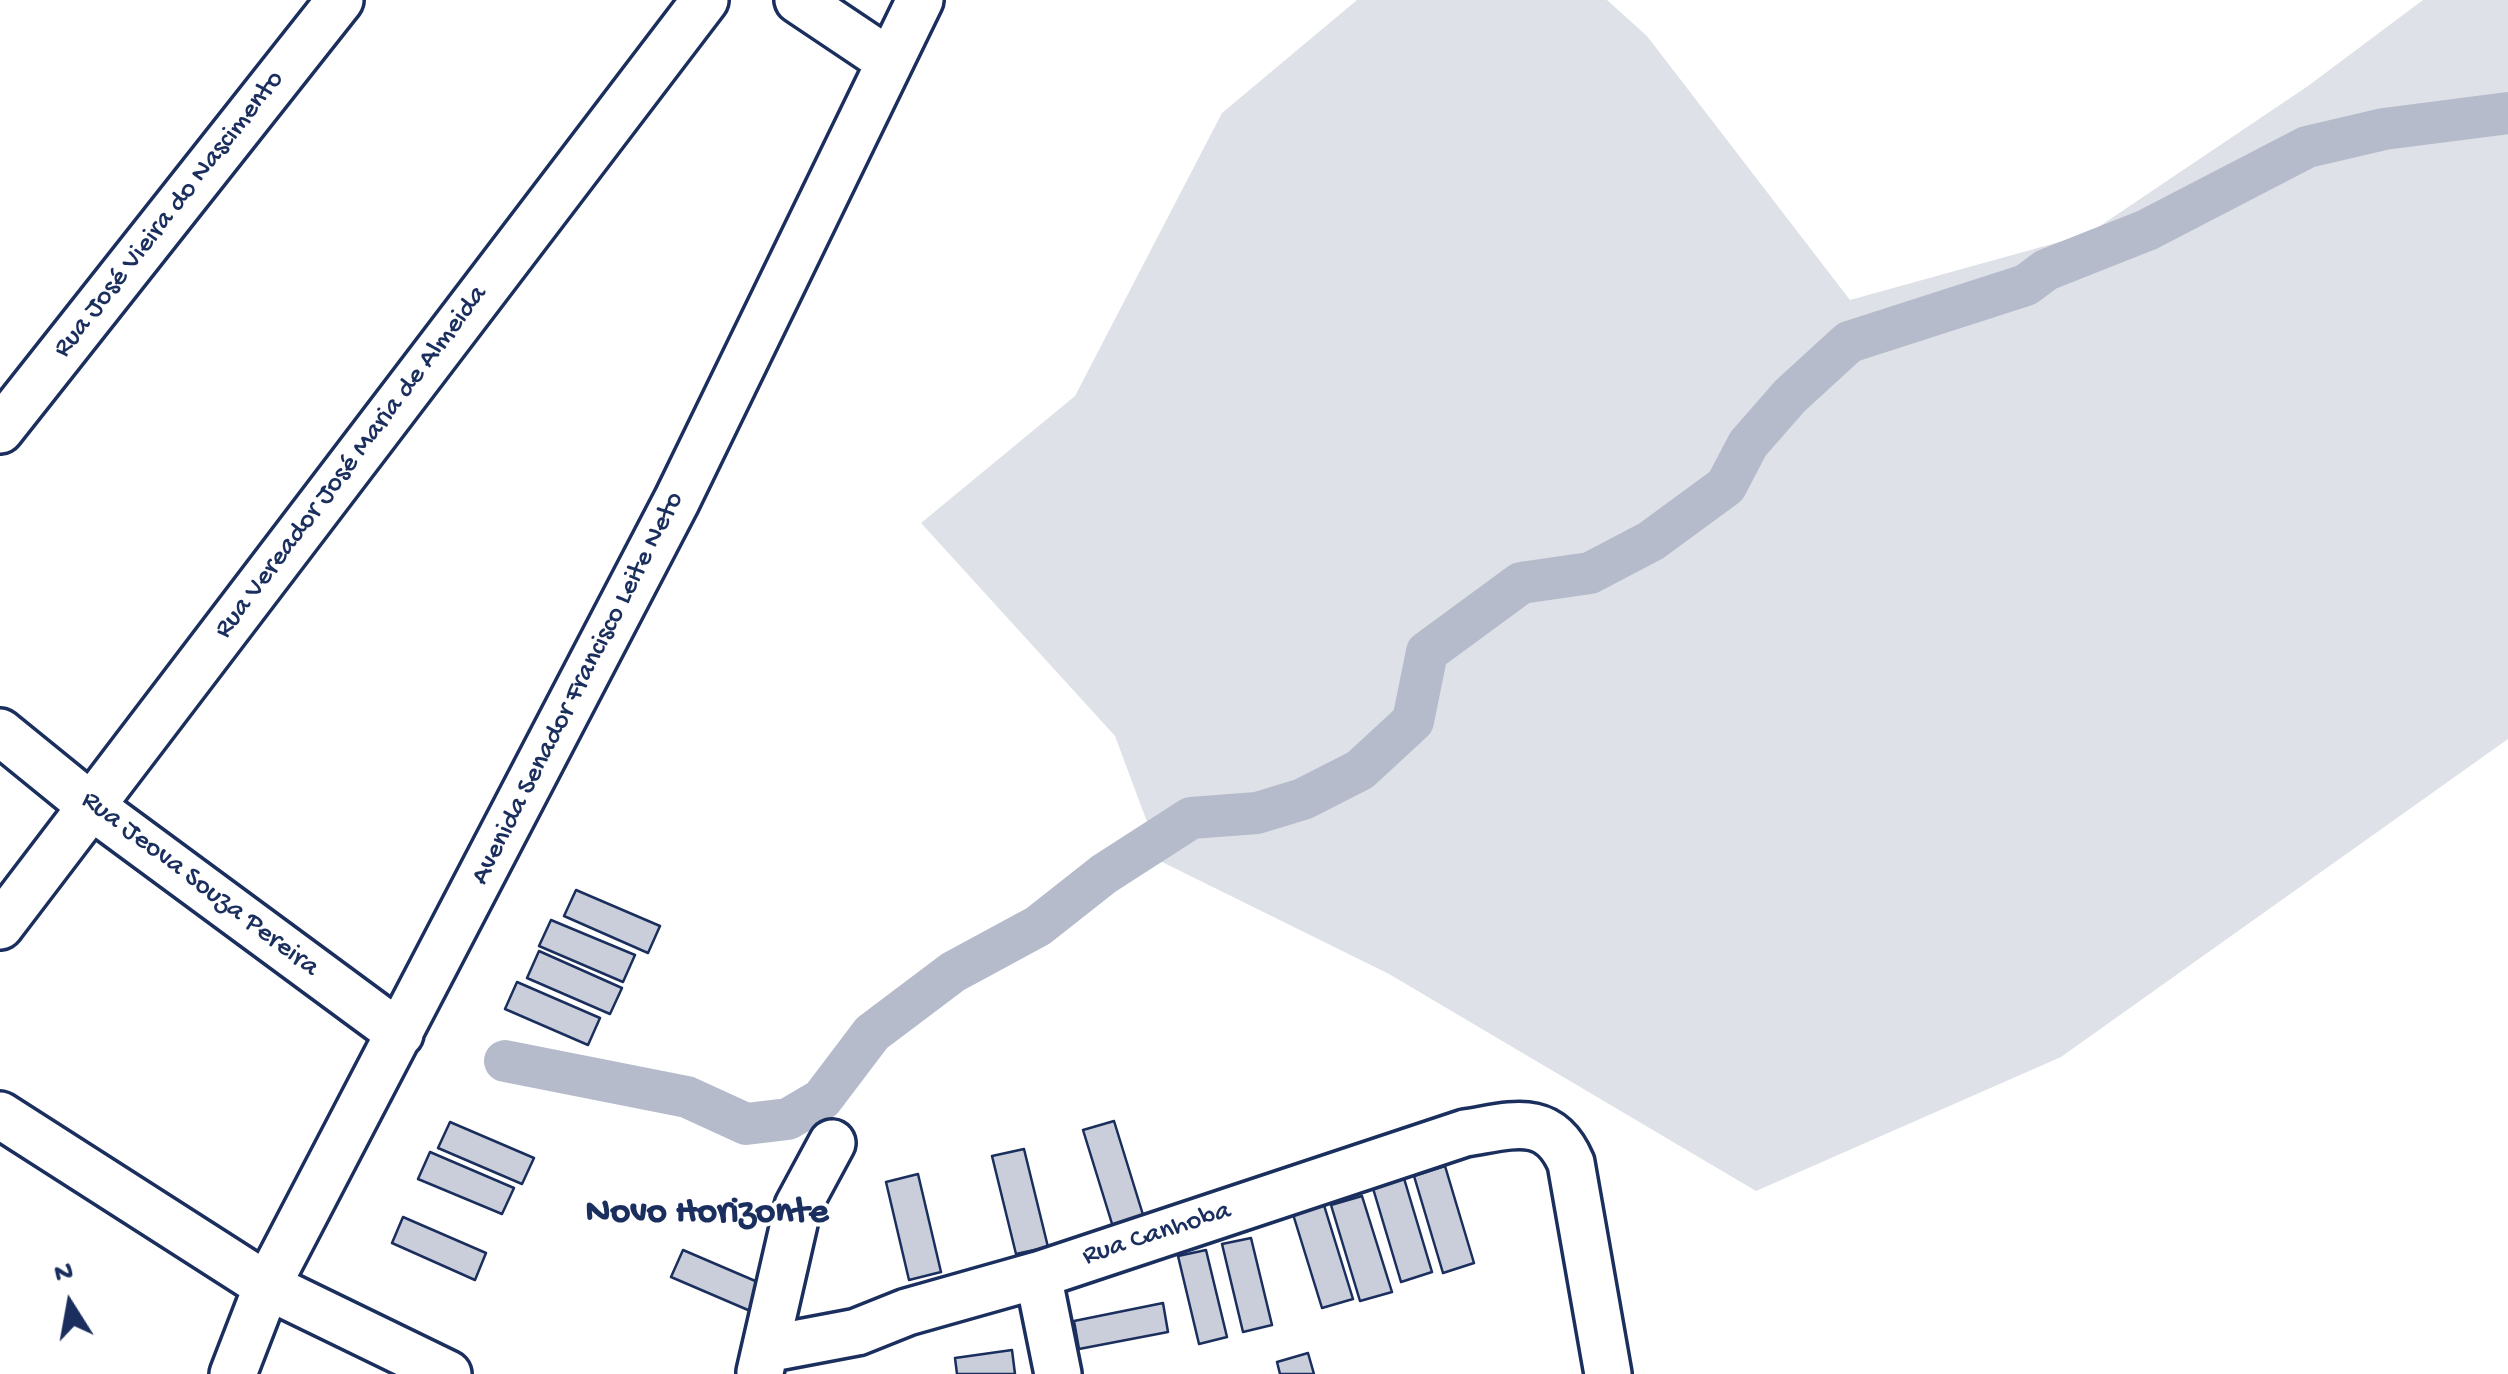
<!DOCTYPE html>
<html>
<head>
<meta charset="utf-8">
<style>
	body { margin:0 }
	#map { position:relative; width:2508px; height:1374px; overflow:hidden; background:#fff; font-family:"Gochi Hand",sans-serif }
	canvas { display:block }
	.north { position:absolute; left:20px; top:1254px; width:100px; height:100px; -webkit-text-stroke:8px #fff; paint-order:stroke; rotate:349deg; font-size:28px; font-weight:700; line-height:40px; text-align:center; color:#1b2f5e }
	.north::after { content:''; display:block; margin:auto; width:35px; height:45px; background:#1b2f5e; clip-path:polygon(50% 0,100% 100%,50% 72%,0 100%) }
</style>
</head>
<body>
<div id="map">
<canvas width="2508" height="1374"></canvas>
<div class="north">N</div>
</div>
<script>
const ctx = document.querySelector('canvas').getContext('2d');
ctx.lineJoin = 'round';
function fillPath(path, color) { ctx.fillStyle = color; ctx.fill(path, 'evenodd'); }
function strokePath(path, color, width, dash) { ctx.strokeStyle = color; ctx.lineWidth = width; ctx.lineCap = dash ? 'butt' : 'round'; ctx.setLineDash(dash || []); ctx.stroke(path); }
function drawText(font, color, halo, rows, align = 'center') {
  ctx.font = font + ' "Gochi Hand",sans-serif'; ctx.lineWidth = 8; ctx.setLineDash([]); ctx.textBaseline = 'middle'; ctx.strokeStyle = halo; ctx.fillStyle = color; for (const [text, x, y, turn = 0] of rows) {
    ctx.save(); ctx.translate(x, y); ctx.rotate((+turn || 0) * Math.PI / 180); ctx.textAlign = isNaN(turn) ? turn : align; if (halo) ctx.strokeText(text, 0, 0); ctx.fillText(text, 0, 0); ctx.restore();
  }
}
fillPath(new Path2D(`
	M1357 0H1607L1647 36 1850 300 2088 234 2308 86 2423 0H2508V739L2061 1057 1756 1191 1389 974 1162 862 1115 736 921 523 1075 396 1222 113Z`), '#dee1e7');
strokePath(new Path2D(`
	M505 1061 687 1097 746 1124 788 1119 822 1099 872 1033 953 972 1038 926 1104 874 1191 818 1257 813 1303 799 1360 770 1413 721 1427 652 1521 583 1590 573 1651 541 1726 486 1748 444 1790 396 1849 342 2026 285 2046 270 2147 230 2307 147 2384 129 2508 113`), '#b5bbca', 42);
const building = new Path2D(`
	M576 890 660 926 648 953 564 916Z
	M551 920 635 955 623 982 539 946Z
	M539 951 622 988 610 1014 527 978Z
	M517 982 600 1018 588 1045 505 1009Z
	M1114 1121 1144 1218 1113 1227 1083 1130Z
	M450 1122 534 1158 522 1184 438 1148Z
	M1024 1149 1048 1247 1016 1254 992 1156Z
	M430 1152 514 1188 502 1214 418 1179Z
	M1445 1166 1474 1263 1443 1273 1414 1176Z
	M918 1174 941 1272 909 1280 886 1182Z
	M1403 1175 1432 1272 1401 1282 1372 1185Z
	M1362 1196 1392 1292 1360 1301 1331 1205Z
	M1323 1202 1353 1299 1322 1308 1292 1211Z
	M403 1217 486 1253 475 1280 392 1243Z
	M1251 1238 1272 1325 1243 1332 1222 1244Z
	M683 1250 767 1286 755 1313 671 1277Z
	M1206 1250 1227 1337 1199 1344 1178 1256Z
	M1163 1303 1168 1332 1079 1349 1074 1321Z
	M1012 1350 1015 1374H957L955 1358Z
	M1308 1353 1314 1374H1280L1277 1362Z`);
fillPath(building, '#caceda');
strokePath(building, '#1b2f5e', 2.5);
const street = new Path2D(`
	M798 0 889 61
	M0 430 340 0
	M0 732 91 806 400 1034
	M0 926 705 0
	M0 1115 267 1286 448 1374
	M1038 1275 1058 1374
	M767 1349 857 1332 907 1312 1038 1275 1465 1133C1511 1126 1549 1111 1571 1163L1608 1374
	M760 1372 798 1206 832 1143
	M233 1374 267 1286 677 500 920 0`);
strokePath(street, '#1b2f5e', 52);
strokePath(street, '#fff', 45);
drawText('28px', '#1b2f5e', '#fff', [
	["Rua José Vieira do Nascimento",170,215,-52],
	["Rua Vereador José Maria de Almeida",352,463,-53],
	["Avenida Senador Francisco Leite Neto",579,689,-63],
	["Rua Jeova Souza Pereira",199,885,37],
	["Rua Canhoba",1157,1235,-18]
]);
drawText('bold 38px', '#1b2f5e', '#fff', [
	["Novo Horizonte",707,1214]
]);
</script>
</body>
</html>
